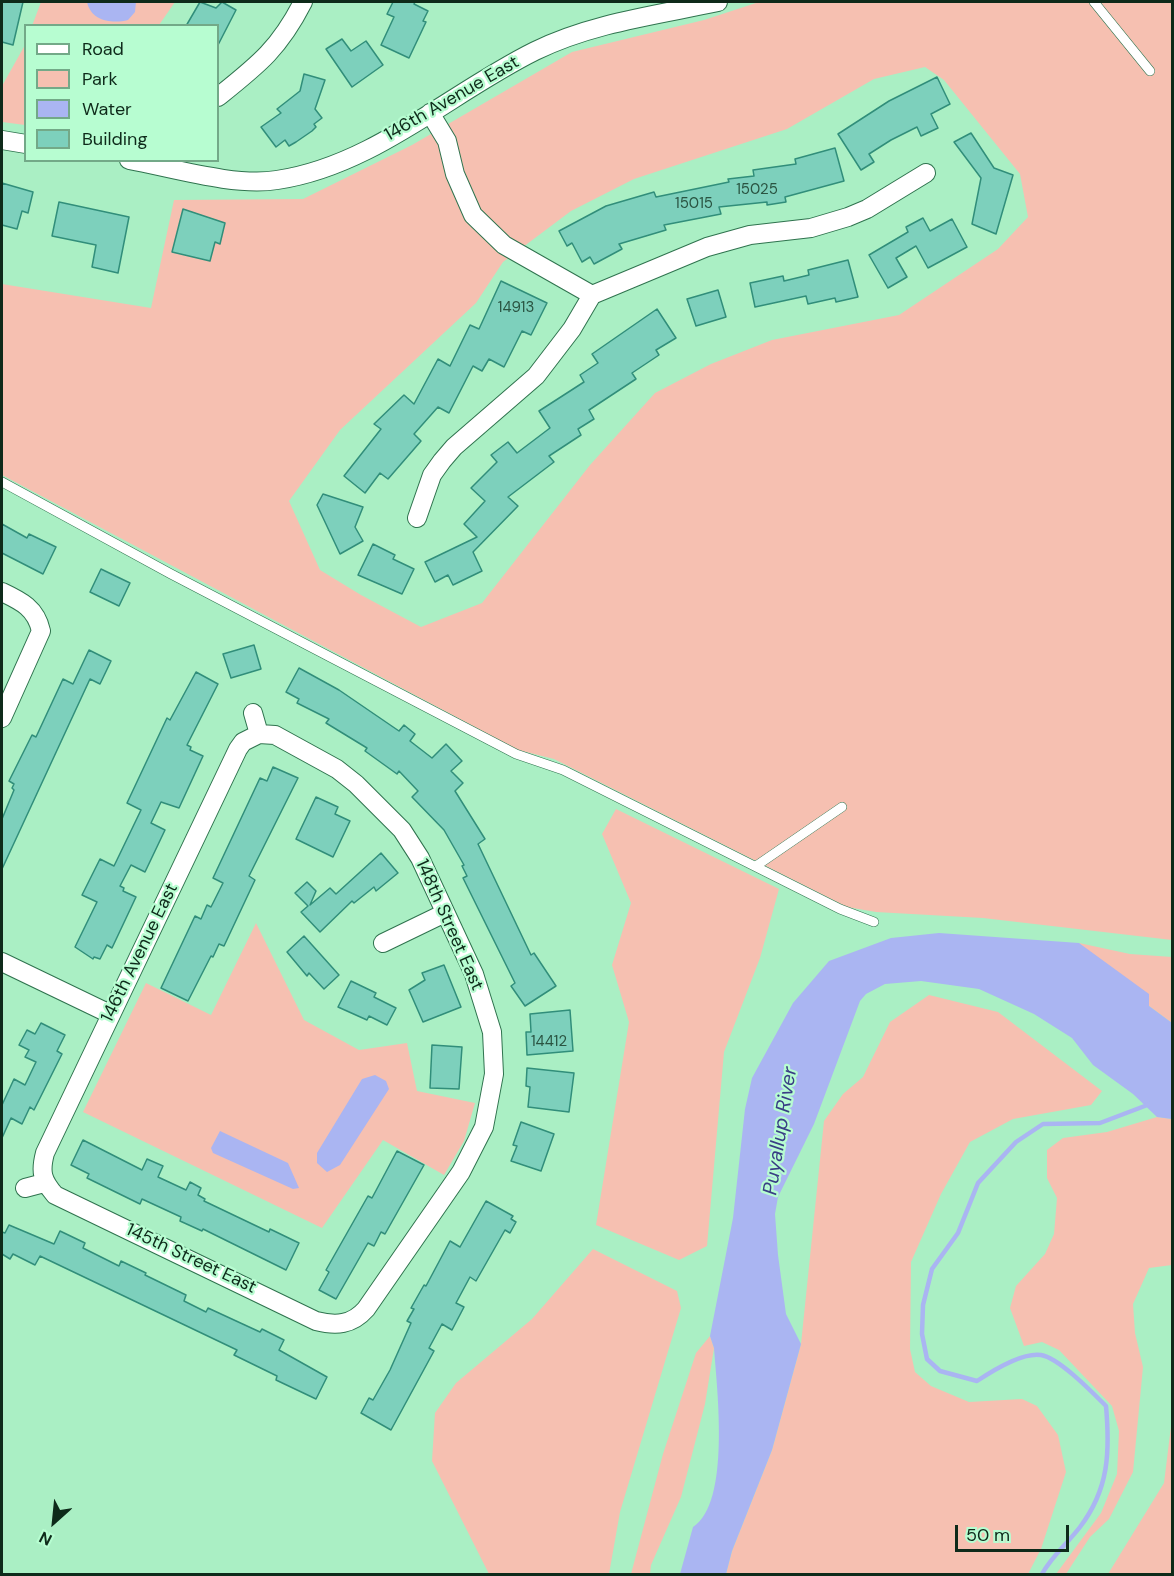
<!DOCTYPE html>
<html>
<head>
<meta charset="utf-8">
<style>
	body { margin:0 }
	#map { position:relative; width:1174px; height:1576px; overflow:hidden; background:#aaefc4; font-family:"DM Sans",sans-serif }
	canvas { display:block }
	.frame { position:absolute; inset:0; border:3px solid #0e2a1a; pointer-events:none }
	.legend { position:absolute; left:24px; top:24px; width:195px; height:138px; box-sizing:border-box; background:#b7fdd1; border:2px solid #73a988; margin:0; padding:8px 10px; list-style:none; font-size:18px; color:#0e2a1a }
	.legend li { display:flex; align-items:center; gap:12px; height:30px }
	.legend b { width:30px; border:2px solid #73a988 }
	.north { position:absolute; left:24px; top:1492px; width:60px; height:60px; -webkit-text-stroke:4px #b7fdd1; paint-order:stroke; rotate:207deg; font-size:16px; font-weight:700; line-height:24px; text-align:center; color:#0e2a1a }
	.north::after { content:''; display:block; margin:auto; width:21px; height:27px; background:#0e2a1a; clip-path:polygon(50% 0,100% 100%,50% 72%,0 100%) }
	.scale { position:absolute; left:955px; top:1525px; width:114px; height:27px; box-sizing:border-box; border:3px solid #0e2a1a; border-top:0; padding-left:8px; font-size:18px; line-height:21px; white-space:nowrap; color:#0e2a1a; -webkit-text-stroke:4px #b7fdd1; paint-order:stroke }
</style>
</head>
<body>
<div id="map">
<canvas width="1174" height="1576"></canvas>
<div class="frame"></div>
<ul class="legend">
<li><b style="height:8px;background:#fff"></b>Road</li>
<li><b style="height:16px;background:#f6c0b1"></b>Park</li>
<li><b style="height:16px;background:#aab5f2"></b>Water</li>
<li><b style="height:16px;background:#7dd0bc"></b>Building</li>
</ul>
<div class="north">N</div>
<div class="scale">50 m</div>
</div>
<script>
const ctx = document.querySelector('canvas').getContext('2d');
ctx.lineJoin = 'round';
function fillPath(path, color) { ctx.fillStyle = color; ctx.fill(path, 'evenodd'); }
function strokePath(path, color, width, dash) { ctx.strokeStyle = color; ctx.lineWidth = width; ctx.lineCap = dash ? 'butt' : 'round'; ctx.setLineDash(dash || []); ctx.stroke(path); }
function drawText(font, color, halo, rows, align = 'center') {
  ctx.font = font + ' "DM Sans",sans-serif'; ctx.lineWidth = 4.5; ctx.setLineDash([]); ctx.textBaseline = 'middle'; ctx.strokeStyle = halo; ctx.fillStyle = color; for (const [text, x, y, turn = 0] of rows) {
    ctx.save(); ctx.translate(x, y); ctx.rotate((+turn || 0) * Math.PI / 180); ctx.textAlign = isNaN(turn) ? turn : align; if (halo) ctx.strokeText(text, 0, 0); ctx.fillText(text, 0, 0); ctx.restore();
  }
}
fillPath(new Path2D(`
	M41 2H175L159 25 32 26Z
	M759 2H1172V940L983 918 876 912 847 907 554 759 518 750 2 475V284L151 308 174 200 303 199 412 145 572 52 704 20ZM925 67 944 80 1020 174 1028 217 998 249 899 315 772 340 711 364 655 393 590 465 482 603 421 627 361 595 320 570 289 501 340 430 476 303 503 262 571 211 634 179 787 129 874 79Z
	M25 45V125L2 122V86Z
	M616 809 779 889 760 958 724 1052 707 1246 679 1260 596 1225 629 1022 612 965 631 903 602 834Z
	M256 923 304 1020 359 1050 407 1043 417 1091 475 1103 464 1141 444 1175 383 1140 322 1228 83 1112 146 983 211 1015Z
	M1079 943 1130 954 1172 957V1023L1149 1006Z
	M929 995 998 1012 1102 1091 1091 1105 1013 1119 970 1142 941 1194 911 1262 910 1349 915 1372 931 1386 969 1402 1022 1399 1037 1406 1058 1435 1066 1472 1041 1549 1028 1574H726L732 1551 772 1450 801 1344 824 1121 843 1094 863 1077 890 1022Z
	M1157 1117 1172 1119V1265L1149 1268 1133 1304 1135 1333 1143 1367 1133 1472 1109 1519 1090 1537 1066 1574H1056L1101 1513 1117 1474 1119 1431 1112 1406 1059 1350 1042 1342 1024 1346 1010 1308 1016 1286 1045 1254 1054 1234 1057 1198 1047 1178V1150L1063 1138 1107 1132Z
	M593 1249 677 1291 681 1308 620 1512 609 1574H489L432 1461 435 1413 456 1383 532 1319Z
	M710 1336 714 1348 705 1404 681 1497 651 1565 650 1574H631L663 1454 696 1353Z
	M1172 1418V1574H1108L1164 1483Z`), '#f6c0b1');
fillPath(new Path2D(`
	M87 2H136L135 12 128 20C112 24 91 21 87 2Z
	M939 933 1079 943 1149 994V1006L1172 1023V1119L1157 1117 1133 1094 1093 1065 1072 1038 1034 1014 979 989 921 981 885 984 866 994 860 1001 814 1124 778 1197 775 1214 778 1255 786 1314 801 1344 772 1450 732 1551 726 1574H680L693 1527C731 1503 717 1389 714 1348L710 1336 733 1218 745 1109 752 1078 793 1003 829 961 891 938Z
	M375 1075 386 1081 389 1089 340 1165 327 1172 317 1163V1153L362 1079Z
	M220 1131 288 1163 299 1188 293 1189 213 1153 211 1148Z`), '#aab5f2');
strokePath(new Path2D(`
	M1042 1574C1052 1556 1067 1544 1080 1527 1109 1489 1110 1452 1106 1406 1092 1392 1059 1358 1041 1355 1022 1352 992 1371 977 1381L940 1371 927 1359 922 1334 923 1305 932 1269 958 1233 978 1183 1016 1142 1043 1124 1100 1123 1150 1104`), '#aab5f2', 4.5);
const building = new Path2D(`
	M2 2H23L13 45 2 42Z
	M200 2 216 8 222 2 236 10 218 45V26H186Z
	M393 2H415L414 4 428 11 423 21 426 22 409 58 381 45 394 17 387 14Z
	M342 39 351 51 366 41 383 65 352 87 326 49Z
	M304 74 325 80 315 109 322 118 314 124 316 127 312 131 296 142 289 146 285 140 276 147 261 127 281 113 277 109 300 91Z
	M937 77 950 104 931 114 938 128 921 136 917 127 891 140 869 154 874 162 861 170 838 134 889 101Z
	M971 133 994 168 1013 175 996 234 972 224 981 178 954 142Z
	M835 148 844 181 785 197 786 202 767 205V202L719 207 721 214 664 225 666 230 619 244 622 249 594 264 590 257 582 262 572 243 567 246 559 231 606 206 654 192 656 197 729 182 728 179 754 176 753 170 796 164 795 159Z
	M2 183 33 192 28 213 22 211 17 229 2 225Z
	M59 202 129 217 118 273 92 267 96 245 52 236Z
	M183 209 225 223 220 244 215 242 210 261 172 252Z
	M923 218 930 231 952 219 967 247 928 268 916 246 896 258 907 277 888 288 869 255 908 232 906 227Z
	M848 260 858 297 836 302 835 298 808 304 806 296 755 307 750 283 783 276 784 281 809 275 808 270Z
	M501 281 547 303 531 335 522 331 504 367 489 359 482 371 473 366 449 413 438 407 414 434 421 441 388 479 380 473 365 493 344 476 381 429 374 424 404 395 414 404 438 359 450 366 470 325 479 329Z
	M718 290 726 317 696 326 687 299Z
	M657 309 676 338 656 350 659 355 632 373 636 379 589 410 594 419 578 429 581 435 549 456 554 462 508 497 518 506 473 552 482 571 453 585 448 575 435 582 425 562 477 537 464 524 485 501 471 488 497 462 491 455 508 442 517 453 550 428 539 411 584 382 580 375 598 363 592 354Z
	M323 494 363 507 355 527 363 541 340 554 317 505Z
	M2 524 27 538 29 534 56 547 43 574 2 553Z
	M373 544 395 555 393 559 414 569 402 594 358 575Z
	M101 569 130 583 119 606 90 592Z
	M254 645 261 669 231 678 223 654Z
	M89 650 111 661 100 684 90 679 2 869V819L14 790 12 788 14 784 9 781 32 735 36 737 63 679 73 684Z
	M299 668 339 690 399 731 404 725 415 734 410 741 432 758 446 744 462 761 451 771 463 783 455 791 485 839 478 844 531 955 534 953 556 986 525 1006 511 986 515 983 463 878 467 876 462 866 464 865 444 830 412 797 418 791 399 771 397 774 365 751 367 748 326 723 329 719 297 703 299 699 286 692Z
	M196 672 218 684 187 745 191 747 190 750 203 756 179 808 161 802 151 823 165 830 145 872 131 865 120 886 124 888 123 891 136 897 112 948 107 945 100 959 94 957 93 959 75 947 97 902 82 895 100 859 114 866 141 810 127 803 167 718 170 720Z
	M273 767 298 778 249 876 255 880 224 946 219 944 213 957 211 956 188 1001 161 988 195 916 201 919 207 905 211 907 223 883 213 878 260 778 267 781Z
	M316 797 338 807 335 814 350 821 333 857 296 839Z
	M381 853 398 873 376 891 374 887 354 903 352 901 320 932 301 912 308 906 295 893 307 882 316 891 310 905 330 888 336 894Z
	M304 936 339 975 324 989 309 973 307 976 287 952Z
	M444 965 461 1007 423 1022 409 990 425 980 422 973Z
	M351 981 376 993 374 997 396 1008 387 1025 369 1016 367 1020 338 1007Z
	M570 1010 573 1051 527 1055 526 1032H531L530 1014Z
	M41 1023 65 1035 57 1051 62 1054 34 1110 30 1107 22 1124 11 1118 2 1138V1105L14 1079 25 1085 36 1062 25 1057 29 1050 19 1045 27 1030 35 1034Z
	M432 1045 462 1047 459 1089 430 1088Z
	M527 1068 574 1073 569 1112 528 1107 530 1087 526 1086Z
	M521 1122 554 1134 541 1171 511 1161 517 1146 513 1145Z
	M83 1140 142 1170 147 1159 163 1166 158 1177 186 1190 190 1182 201 1188 198 1195 205 1199 204 1201 269 1232 270 1229 299 1243 286 1270 203 1229 202 1231 180 1221 181 1217 142 1199 140 1204 87 1178 89 1174 71 1165Z
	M397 1151 424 1165 385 1234 381 1232 374 1246 368 1243 336 1299 319 1290 329 1272 326 1270 368 1196 372 1198Z
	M486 1201 513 1216 511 1219 516 1222 510 1233 505 1230 476 1281 470 1277 456 1303 464 1307 452 1330 442 1324 429 1348 434 1351 391 1430 361 1413 369 1398 373 1400 390 1370 411 1323 407 1321 414 1309 411 1308 424 1285 426 1286 450 1241 460 1247Z
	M9 1225 54 1244 60 1231 85 1243 83 1248 119 1266 121 1261 146 1273 145 1275 186 1295 184 1301 206 1312 208 1308 260 1332 262 1329 284 1340 279 1350 327 1377 316 1399 276 1380 277 1376 234 1355 237 1350 40 1256 35 1265 13 1254 10 1259 2 1254V1232L5 1233Z`);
fillPath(building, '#7dd0bc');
strokePath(building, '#318e7a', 1.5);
const lane = new Path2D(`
	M1094 2 1150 71
	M2 482 171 574 516 754 563 770 840 909 874 922
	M756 866 842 807`);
const street = new Path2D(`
	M218 97C258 65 279 49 303 2
	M430 113 447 141 455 174 473 215 504 245 592 295
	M2 140 26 144
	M129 160C173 168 235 187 277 180 373 166 450 93 535 51 592 23 657 15 718 2
	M417 518 432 475 442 461 454 447 536 376 572 329 592 295 707 247 750 235 811 228 848 217 867 209 926 173
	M2 592C21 601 36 608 41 631L2 718
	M253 713 259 734
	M259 734 275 735 337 769 356 784 402 830 420 858 474 974 492 1032 494 1074 484 1127 461 1172 366 1309C352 1325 336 1326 316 1321L55 1195C42 1180 40 1172 45 1153L238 749 243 742Z
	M383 943 445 913
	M2 962 110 1014
	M25 1188 44 1183`);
strokePath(lane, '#2f734e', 10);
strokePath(street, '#2f734e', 20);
strokePath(lane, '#fff', 9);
strokePath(street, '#fff', 18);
drawText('15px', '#2a5442', null, [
	["15025",757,190],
	["15015",694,204],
	["14913",516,308],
	["14412",549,1042]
]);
drawText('18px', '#0e2a1a', '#b7fdd1', [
	["146th Avenue East",452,99,-30],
	["148th Street East",449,925,66],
	["146th Avenue East",140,953,-64],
	["145th Street East",191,1259,25]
]);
drawText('italic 20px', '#393e85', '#b7fdd1', [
	["Puyallup River",781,1131,-81]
]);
</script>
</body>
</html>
